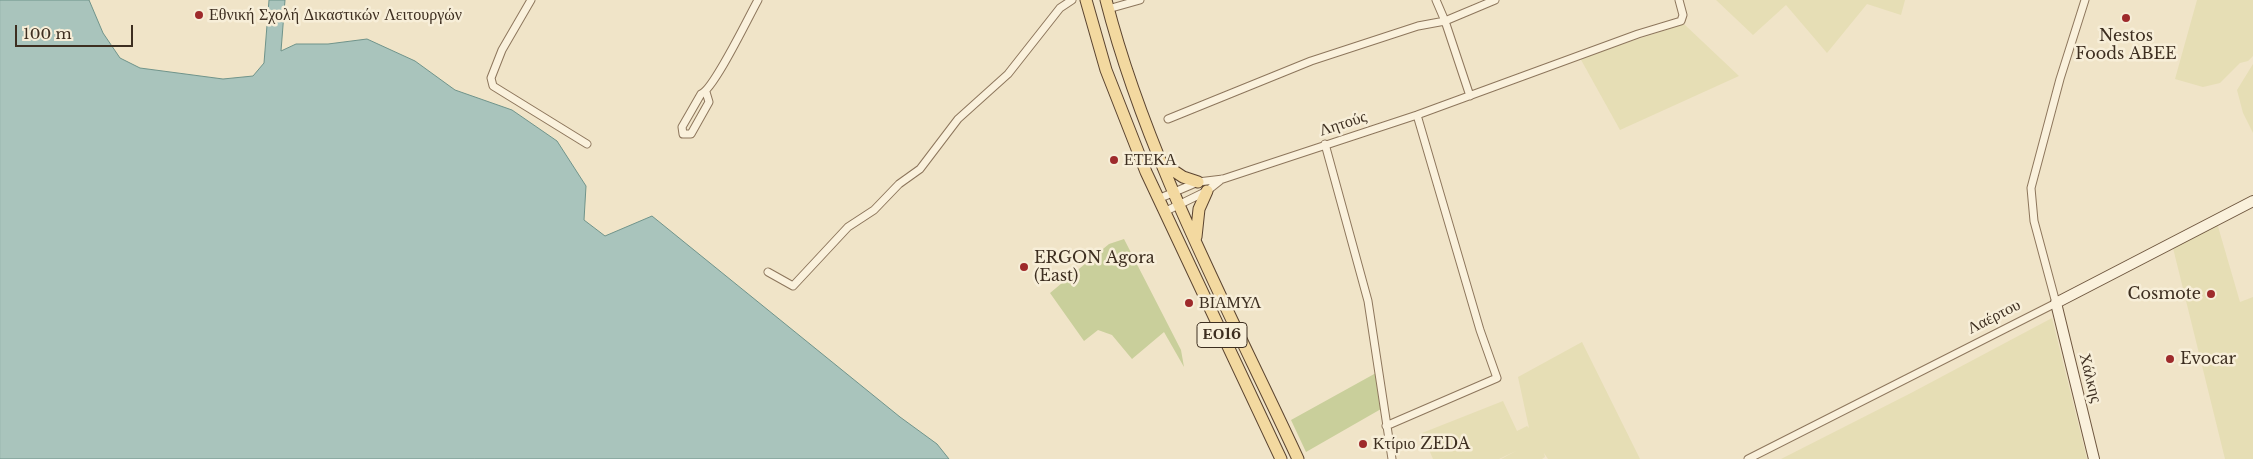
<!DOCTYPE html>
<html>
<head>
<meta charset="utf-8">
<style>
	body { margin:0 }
	#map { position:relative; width:2253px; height:459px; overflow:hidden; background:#f0e4c8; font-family:"Libre Baskerville",serif }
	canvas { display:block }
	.scale { position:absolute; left:15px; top:25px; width:118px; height:22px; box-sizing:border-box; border:2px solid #3d2e20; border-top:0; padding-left:6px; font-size:15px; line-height:18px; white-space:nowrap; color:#3d2e20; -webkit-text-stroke:4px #f7eed8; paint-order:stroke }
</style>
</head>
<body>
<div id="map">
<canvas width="2253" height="459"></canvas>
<div class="scale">100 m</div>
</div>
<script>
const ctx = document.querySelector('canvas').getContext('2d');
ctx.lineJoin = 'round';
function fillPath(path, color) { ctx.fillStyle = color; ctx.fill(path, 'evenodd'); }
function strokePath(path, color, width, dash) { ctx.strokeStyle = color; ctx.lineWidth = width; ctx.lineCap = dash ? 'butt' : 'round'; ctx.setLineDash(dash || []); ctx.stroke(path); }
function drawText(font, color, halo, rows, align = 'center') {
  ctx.font = font + ' "Libre Baskerville",serif'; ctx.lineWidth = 5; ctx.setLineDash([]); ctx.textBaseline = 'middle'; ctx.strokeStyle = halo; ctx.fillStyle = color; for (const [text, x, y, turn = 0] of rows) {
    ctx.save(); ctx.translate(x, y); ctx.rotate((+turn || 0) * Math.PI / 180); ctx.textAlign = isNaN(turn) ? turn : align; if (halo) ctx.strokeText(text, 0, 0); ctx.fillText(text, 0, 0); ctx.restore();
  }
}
fillPath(new Path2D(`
	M1716 0H1905L1901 15 1867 4 1827 53 1786 5 1753 35Z
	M2197 0H2253V56L2248 61 2240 63 2220 83 2203 87 2175 79Z
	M1684 24 1739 76 1620 130 1580 58Z
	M2253 64V133L2243 113 2237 90Z
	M2217 223 2240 302 2253 297V459H2225L2173 248Z
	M2052 318 2087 459H1781L1911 393Z
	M1582 342 1640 459H1548L1544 453 1545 457 1542 459H1501L1516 451 1499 459H1433L1422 433 1503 401 1517 431 1527 426 1529 428 1518 377Z`), '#e6deb5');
fillPath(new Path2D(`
	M1124 239 1181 350 1184 367 1164 332 1132 359 1112 335 1098 330 1084 341 1050 293 1109 244Z
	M1376 373 1381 409 1306 452 1291 420Z`), '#c9cf9b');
const water = new Path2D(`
	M0 0H89L103 33 120 58 140 68 223 79 253 76 264 63 269 0H285L281 51 296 44H328L367 39 415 61 455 90 512 110 557 141 586 186 584 220 605 236 652 216 900 417 937 444 949 459H0Z`);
fillPath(water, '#a9c4bc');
strokePath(water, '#6f938a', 1);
const street = new Path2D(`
	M531 0 502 50 491 78 493 86 587 144
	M1436 0 1445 21 1470 96
	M1108 9 1140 0
	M706 92 709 102 691 134H683L682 127 701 94C714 89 749 16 758 0
	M1168 119 1311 61 1418 26 1445 21 1495 0
	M1325 144 1368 301 1392 459
	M1158 199 1198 182 1223 179 1417 115 1638 34 1681 21 1683 15 1679 0
	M1164 212 1207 191 1222 179
	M768 272 793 286 848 227 874 210 899 184 920 169 958 119 1008 74 1060 8 1072 0
	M1386 426 1497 378 1480 330 1417 115
	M1748 459 2056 303 2034 221 2031 188 2060 79 2085 0`);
const secondary = new Path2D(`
	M2094 459 2056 303 2253 201`);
const primary = new Path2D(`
	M1086 0 1106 70 1146 172 1281 459
	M1106 0C1146 157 1230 312 1298 459
	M1162 163 1183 177 1198 182
	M1196 237 1199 209 1207 191`);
strokePath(street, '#8d765c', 9);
strokePath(secondary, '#6f573f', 12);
strokePath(primary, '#5b4430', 13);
strokePath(street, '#faf1dc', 7);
strokePath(secondary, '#faf1dc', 10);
strokePath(primary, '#f3d9a0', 11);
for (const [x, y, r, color] of [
	[199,15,5,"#9e2a2b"],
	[2126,18,5,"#9e2a2b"],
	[1114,160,5,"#9e2a2b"],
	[1024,267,5,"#9e2a2b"],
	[2211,294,5,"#9e2a2b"],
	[1189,303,5,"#9e2a2b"],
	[2170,359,5,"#9e2a2b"],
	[1363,444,5,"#9e2a2b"]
]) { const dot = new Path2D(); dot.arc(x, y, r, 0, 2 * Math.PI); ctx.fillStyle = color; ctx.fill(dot); strokePath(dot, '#f7eed8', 2); }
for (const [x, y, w] of [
	[1222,335,50]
]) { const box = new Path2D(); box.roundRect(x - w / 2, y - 12.5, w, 25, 4); ctx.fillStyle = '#f7eed8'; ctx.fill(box); strokePath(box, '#3d2e20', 1); }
drawText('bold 15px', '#3d2e20', null, [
	["ΕΟ16",1222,335]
]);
drawText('16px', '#3d2e20', '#f7eed8', [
	["Εθνική Σχολή Δικαστικών Λειτουργών",209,15],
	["Nestos",2126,36,"center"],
	["Foods ABEE",2126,54,"center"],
	["ΕΤΕΚΑ",1124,160],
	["ERGON Agora",1034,258],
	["(East)",1034,276],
	["Cosmote",2201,294,"right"],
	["ΒΙΑΜΥΛ",1199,303],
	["Evocar",2180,359],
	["Κτίριο ZEDA",1373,444]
], 'left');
drawText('16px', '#3d2e20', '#f7eed8', [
	["Λητούς",1343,124,-18],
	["Λαέρτου",1994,317,-27],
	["Χάλκης",2090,378,76]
]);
</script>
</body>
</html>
